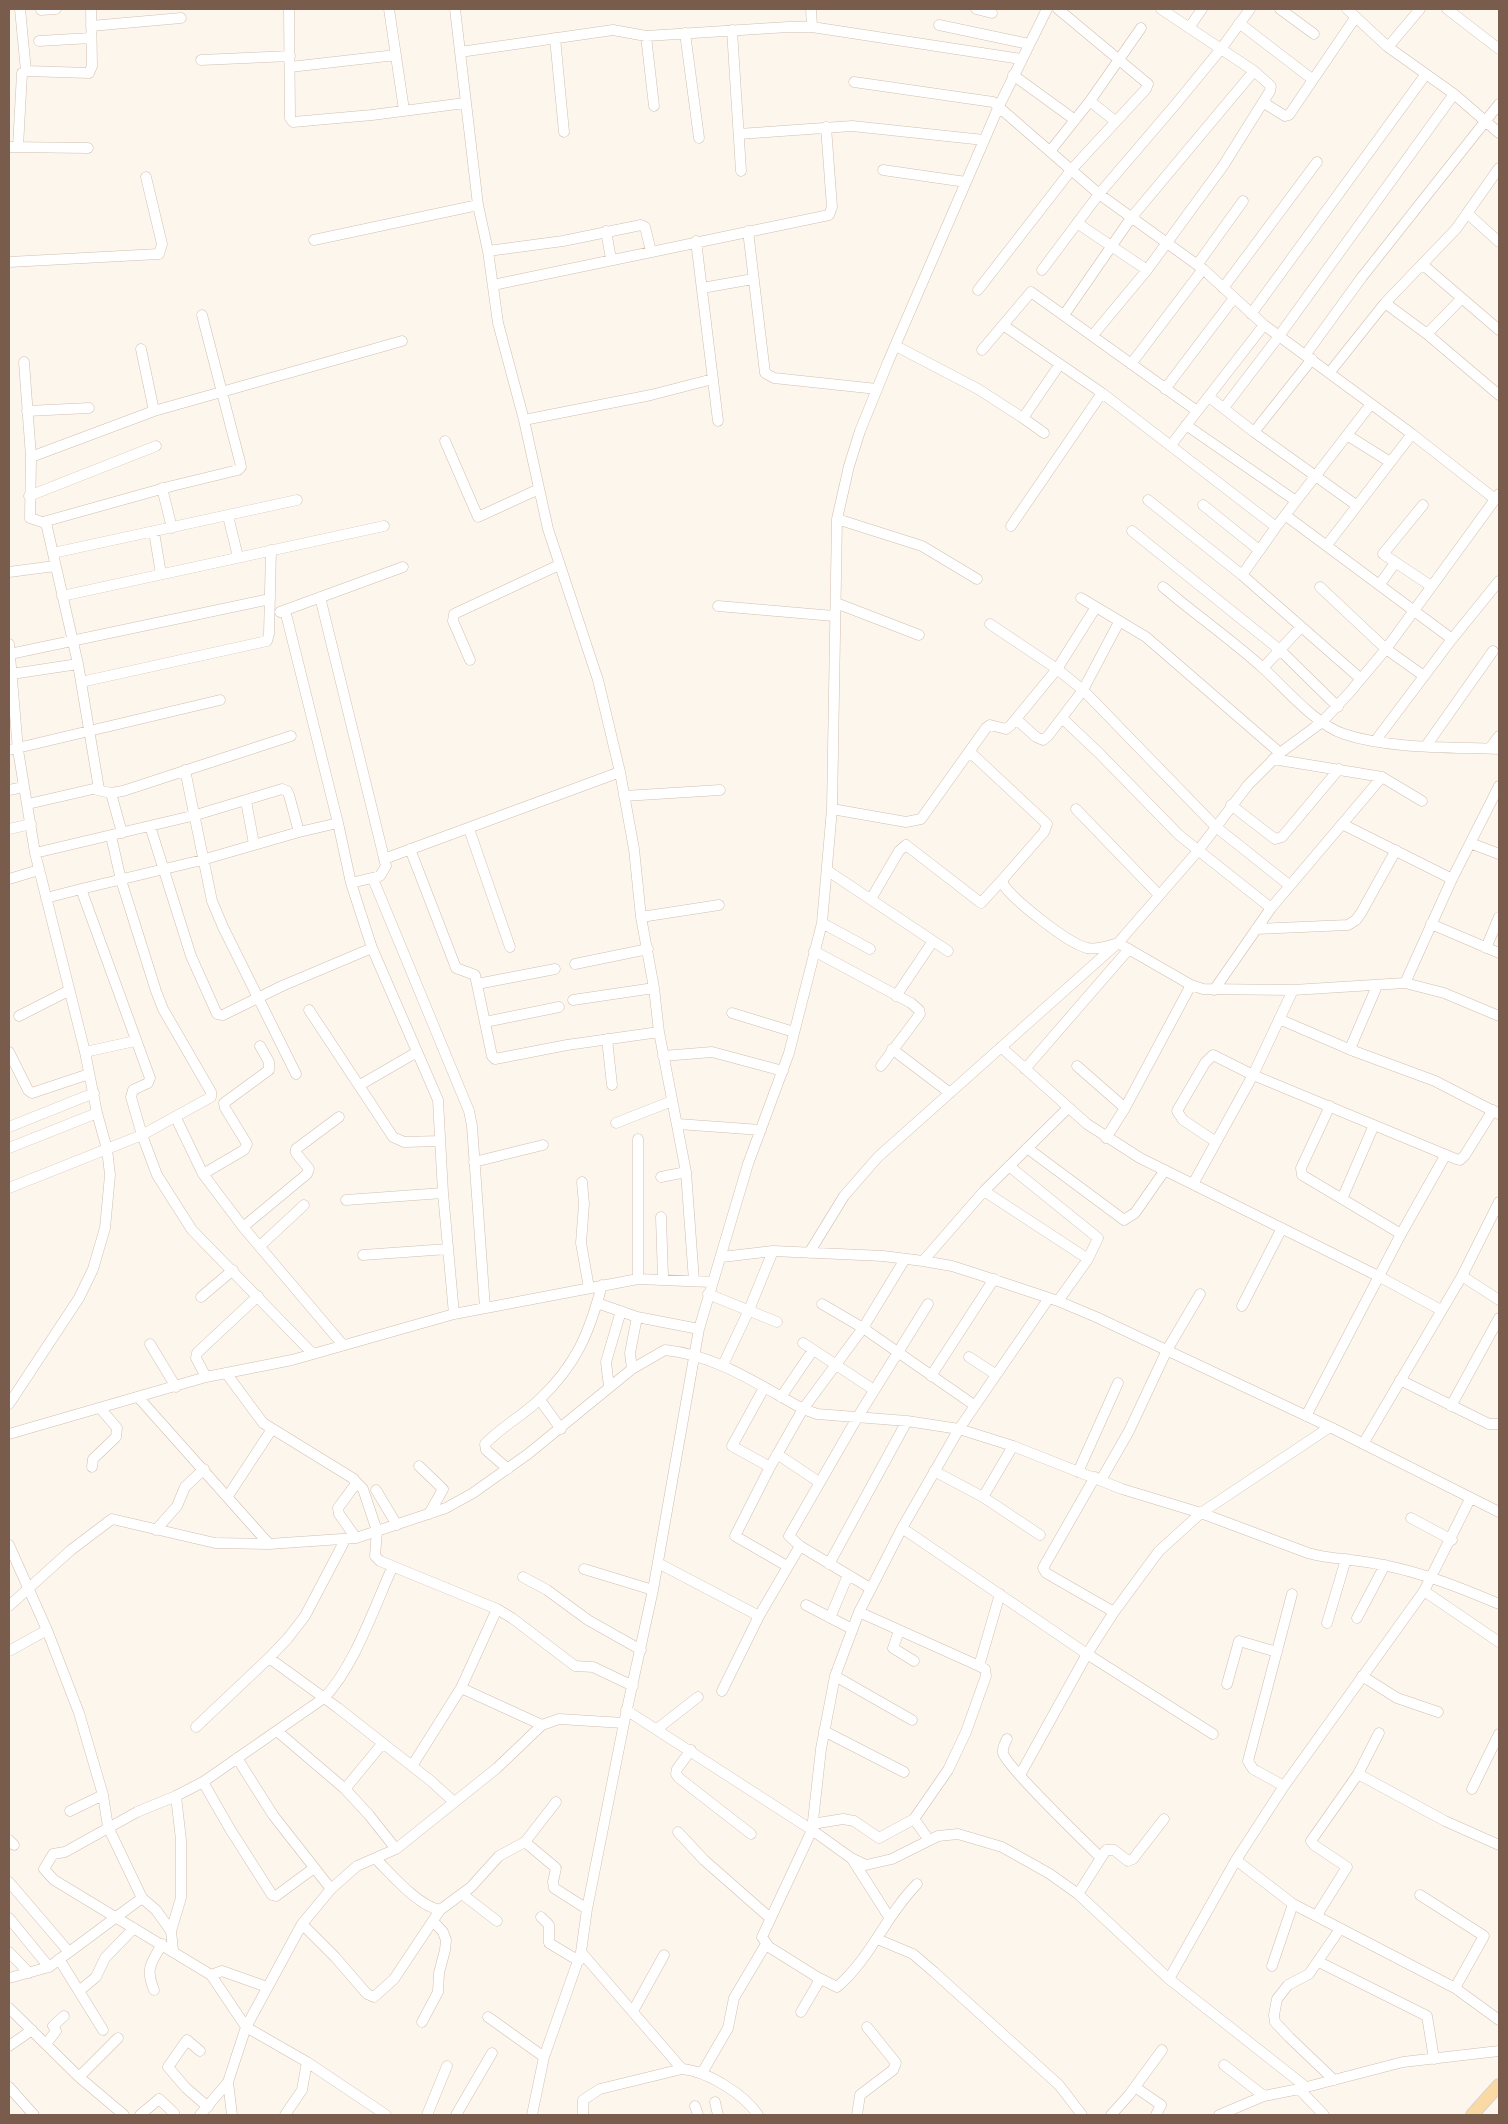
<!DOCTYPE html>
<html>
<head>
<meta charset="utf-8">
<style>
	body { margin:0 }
	#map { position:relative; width:1508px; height:2124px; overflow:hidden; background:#fdf6ec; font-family:Overpass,sans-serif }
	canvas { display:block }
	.frame { position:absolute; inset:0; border:10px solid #7a5c4d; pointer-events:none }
</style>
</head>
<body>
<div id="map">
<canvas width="1508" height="2124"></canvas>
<div class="frame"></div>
</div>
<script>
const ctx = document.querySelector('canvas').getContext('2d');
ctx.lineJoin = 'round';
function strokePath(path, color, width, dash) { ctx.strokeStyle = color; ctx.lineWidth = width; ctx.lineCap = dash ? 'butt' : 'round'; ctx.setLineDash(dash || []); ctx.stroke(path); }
const minor = new Path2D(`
	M20 9 26 71
	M289 9 290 118 293 122 372 115 465 103
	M389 9 404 110
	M455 9 478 205 488 251 498 323 524 420 548 529 598 680 620 772 634 849 641 917 654 988 659 1032 686 1172 694 1281
	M811 9 812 27
	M976 9 992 13
	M1280 9 1314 34
	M1347 9 1388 47 1454 94 1499 133
	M1447 9 1499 49
	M41 10 56 9
	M1239 23 1312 79
	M939 25 1029 44
	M91 26 181 18
	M1189 28 1202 9
	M732 30 741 171
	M685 33 699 138
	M646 36 654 106
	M555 38 564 132
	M39 41 91 38
	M1388 47 1420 9
	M460 52 613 30 646 36 788 27H812L1021 59
	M201 60 290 56
	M290 67 396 55
	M1013 75 1075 120
	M854 82 993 102 1099 194 1203 269 1264 325 1412 434 1495 499
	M1090 101 1115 121
	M1264 103 1285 116 1289 115 1355 18
	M739 134 852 126 984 140
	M9 147 88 148
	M18 147 22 73 26 71 89 73 92 66 91 9
	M1051 150 1090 101 1141 28
	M883 170 966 182
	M1467 213 1499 242
	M1077 223 1147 270
	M606 231 611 259
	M748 231 765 373 774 378 877 389
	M314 240 478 205
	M696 241 718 421
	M488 251 563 241 641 225 645 227 651 251
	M9 262 159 254 162 244 146 177
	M1422 264 1499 330
	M1197 265 1243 201
	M1042 270 1099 194 1175 105 1221 49 1250 9
	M493 285 829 215 832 207 826 127
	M702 288 753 279
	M1223 288 1317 162
	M978 290 1072 169 1146 89 1148 84 1058 9
	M1385 303 1427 334 1499 395
	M1251 314 1426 74
	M1064 315 1131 218 1254 71
	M1003 325 1102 393 1276 527
	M1427 334 1461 299
	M1093 335 1147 270 1223 166 1270 91 1271 86 1254 71 1161 9
	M896 346 978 389 1023 418
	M141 349 154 411
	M982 350 1031 292 1197 411
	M1306 354 1362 277 1499 104
	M24 362 31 457 30 518 45 523 47 527 78 664 99 789
	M1131 364 1203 269
	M1330 372 1385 303 1456 229 1499 168
	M1165 389 1234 298
	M1209 397 1254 432 1356 505
	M1224 408 1279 336 1454 94
	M27 411 89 408
	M524 420 651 395 713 379
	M1186 425 1296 501
	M1254 432 1312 359
	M1044 433 1023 418 1060 364
	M1347 435 1390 462
	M445 441 478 517 539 489
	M1171 445 1264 325
	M31 457 154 411 402 341
	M162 488 172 528
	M29 496 156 446
	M1148 500 1242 575 1361 679
	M1203 505 1259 550
	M1423 505 1383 554 1431 586
	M1285 515 1452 639
	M228 516 238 557
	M837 519 922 546 977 579
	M43 522 172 486 238 470 241 467 240 462 202 315
	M1011 526 1102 393
	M1132 531 1280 650 1338 707
	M154 532 161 574
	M1327 545 1412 434
	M53 553 297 500
	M9 572 55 566
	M1242 575 1276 527 1371 404
	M1380 584 1395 563
	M1163 587C1196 615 1232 640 1264 669 1286 689 1316 725 1344 734 1389 749 1451 747 1499 749
	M1320 587 1386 649 1424 676
	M62 596 384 526
	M320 597 386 866 380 876 351 883
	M1081 598 1146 637 1280 753
	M836 603 919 635
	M718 606 834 616
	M285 610 338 823 351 883 372 948 438 1100 443 1193 454 1314
	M280 612 403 567
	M990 624 1057 669 1083 690 1216 827 1289 885
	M9 644 18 750 35 853 85 1052 97 1113 107 1149 110 1175 105 1228 93 1269 79 1298 9 1404
	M10 654 270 599
	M470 660 453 621 454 614 559 565
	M1263 668 1301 627
	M12 674 78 664
	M81 682 267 641 269 634 271 550
	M1016 719 1036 737 1043 740 1048 736 1083 690 1119 622
	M1063 719 1099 753 1179 835 1271 908
	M1376 740 1452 639 1499 581
	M1426 746 1493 651
	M1490 748 1499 736
	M9 750 220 700
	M970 752 1047 824 1044 832 1003 879V884C1013 900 1069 944 1087 948 1098 950 1108 946 1118 943L1191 985 1203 989 1293 990 1405 983 1444 993 1499 1016
	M1273 759 1382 777 1422 801
	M185 770 212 901 223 927 296 1074
	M9 790 24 787
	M111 793 122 833
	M624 796 720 790
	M246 801 254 844
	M28 804 93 789 111 793 123 791 291 736
	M1231 805 1275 839 1282 837 1339 769
	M832 809 906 822 921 819 986 728 990 725 1006 729 1011 725 1057 669 1096 607
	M1076 809 1158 894
	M1342 824 1452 879
	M150 826 191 956 217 1014 223 1015 282 986 372 948
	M9 829 31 824
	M469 829 510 947
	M1470 843 1499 854
	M410 849 456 968 475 975 492 1056 495 1059 567 1045 659 1032
	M35 853 196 815 282 789 287 791 289 795 299 832
	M384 859 620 772
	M828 871 948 951
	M9 879 39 870
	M373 879 469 1111 472 1126 485 1308
	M46 898 81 889
	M871 899 899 851 906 845 981 903 1003 879
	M641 917 719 905
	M822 923 870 949
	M1431 924 1499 953
	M1256 929 1348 925 1356 920 1361 913 1396 850
	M1486 948 1499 917
	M814 951 911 1003 919 1010 920 1014 881 1066
	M575 964 648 949
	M1405 983 1452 879 1499 786
	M477 984 555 969
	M1377 986 1352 1044 1351 1050 1435 1081 1499 1114
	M1214 990 1271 908 1382 777
	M896 996 933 941
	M573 1000 654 988
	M309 1010 393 1137 404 1142 440 1141
	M732 1013 794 1032
	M19 1016 68 991
	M1279 1019 1351 1050
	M485 1022 559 1007
	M607 1039 612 1085
	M1001 1047 1087 1124 1140 1158 1380 1277 1441 1310
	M892 1049 950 1093
	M9 1052 28 1090 32 1093 89 1074
	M85 1052 135 1041
	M663 1056 712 1052 783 1071
	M1077 1066 1125 1108
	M1025 1069 1129 949
	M360 1085 417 1052
	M1330 1106 1301 1168 1302 1175 1401 1234
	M176 1118 203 1174 243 1227 343 1345
	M616 1123 672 1101
	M678 1124 761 1130
	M9 1127 94 1093
	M1106 1138 1125 1108 1191 985
	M638 1139V1279
	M1216 1142 1183 1120 1177 1111 1205 1063 1213 1055 1253 1075 1456 1159 1460 1160 1465 1155 1493 1110
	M9 1148 97 1113
	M1027 1148 1124 1220 1135 1213 1165 1170
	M474 1162 543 1145
	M1009 1166 1098 1238 1088 1259 1058 1301
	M203 1174 244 1150 247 1144 225 1108 224 1103 269 1070V1062L260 1046
	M661 1177 686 1172
	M582 1182 584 1204 581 1243 589 1288
	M1193 1184 1253 1075 1293 990
	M9 1188 142 1135 211 1097V1092L163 1009 156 991 121 880 111 836
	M984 1191 1088 1259
	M1342 1199 1374 1125
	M346 1200 443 1193
	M661 1217 663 1278
	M243 1227 307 1174 309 1169 296 1153V1149L339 1117
	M260 1246 304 1205
	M809 1253 844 1196 878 1157 1118 943 1197 852 1248 785 1280 753 1322 722 1350 692 1386 649 1499 494
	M363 1255 448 1249
	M722 1257 773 1251 883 1256 923 1261 952 1266 977 1274 1058 1301 1096 1317 1330 1427 1499 1512
	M923 1261 984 1191 1068 1108
	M1462 1276 1499 1300
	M708 1294 777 1322
	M201 1297 233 1270
	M597 1303 637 1317 699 1329
	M822 1304 863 1328 974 1405
	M1242 1306 1282 1228
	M803 1343 874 1390
	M150 1344 176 1387
	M313 1354 192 1230 157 1175 142 1135 131 1097 133 1090 148 1083 150 1078 81 889 202 860 299 832 338 823
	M969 1357 995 1374
	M723 1365 749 1310 773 1251
	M632 1369 630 1353 637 1317
	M226 1373 263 1423 354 1479 355 1485 338 1508 339 1514 356 1538
	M931 1376 994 1279
	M206 1377 196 1358 197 1353 258 1296
	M1400 1380 1489 1424H1499
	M609 1387 606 1362 621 1311
	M764 1388 732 1446 770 1467
	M138 1397 269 1544
	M781 1397 813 1350
	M540 1400 561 1429
	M1451 1406 1499 1318
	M1306 1416 1401 1234 1445 1156
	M9 1434 206 1377 292 1360 454 1314 638 1279 711 1282
	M1363 1444 1462 1276 1499 1202
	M777 1454 819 1482
	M419 1466 443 1489 429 1514
	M92 1467 93 1459 116 1437 117 1428 100 1408
	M508 1469 486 1450 485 1444C501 1427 522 1416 539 1400 576 1365 589 1334 602 1285
	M934 1471 983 1497 1040 1535
	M1078 1472 1118 1383
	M1095 1477 1043 1568 1046 1573 1114 1612
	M1101 1480 1129 1431 1167 1350 1200 1294
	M355 1481 363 1489 377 1531 375 1556 380 1561 497 1609 512 1618 575 1666 593 1667 633 1686
	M376 1490 397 1525
	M228 1496 272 1429
	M983 1497 1013 1446
	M1411 1518 1452 1540
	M902 1528 1087 1654 1213 1734
	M156 1530 177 1506 185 1487 204 1469
	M345 1540 305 1616 288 1638 269 1658 338 1708 431 1781 454 1802
	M9 1545 47 1630 79 1713 103 1795 108 1827 142 1898 49 1967 9 1978
	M658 1563 759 1616
	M829 1564 907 1421
	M787 1566 735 1536 770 1467 803 1409 863 1328 905 1259
	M584 1569 653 1590
	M523 1577 547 1590 588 1620 641 1650
	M870 1588 800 1546 789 1536 857 1418 928 1304
	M1424 1591 1499 1642
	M806 1605 852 1629
	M9 1606 71 1550 112 1519 215 1543 269 1544 356 1538 446 1508 473 1493 528 1454 632 1369 665 1350C716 1355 759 1385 803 1409L817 1414 907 1421 959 1429 1013 1446 1122 1489 1201 1513 1308 1553C1332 1560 1358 1559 1383 1565 1424 1573 1461 1588 1499 1604
	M830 1618 848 1575
	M1357 1618 1385 1565
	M1327 1623 1346 1559
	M899 1631 893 1648 914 1661
	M9 1651 47 1630
	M979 1666 1000 1594
	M835 1676 912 1720
	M1362 1676 1397 1698 1438 1712
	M1227 1684 1239 1641 1277 1652
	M461 1688 542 1725
	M722 1691 759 1616 800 1546
	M626 1710 812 1830 851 1858 866 1865 892 1859 938 1836 958 1834 1002 1847 1050 1874 1078 1894 1169 1979 1306 2087
	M196 1727 269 1658
	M657 1729 698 1697
	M277 1731 345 1789 369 1815 396 1849
	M824 1731 904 1772
	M1007 1739C1005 1743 1002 1748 1003 1753 1006 1766 1086 1843 1101 1858
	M691 1750 677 1769 676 1774 679 1778 751 1834
	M237 1758 273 1815 331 1889
	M412 1766 461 1688 497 1609
	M1358 1774 1445 1821 1499 1845
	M1020 1775 1087 1654 1114 1612 1159 1551 1201 1513 1330 1427
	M203 1782 230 1829 272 1895 276 1896 314 1868
	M1284 1786 1253 1769 1248 1761 1292 1594
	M345 1789 382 1744
	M1472 1789 1499 1734
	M70 1811 103 1795
	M914 1819 929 1840
	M812 1824 843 1819 854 1821 879 1838 914 1819 948 1770 966 1732 986 1676 985 1669 979 1666 859 1612
	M678 1832 704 1860 770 1918
	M9 1840 14 1845
	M525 1842 556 1868 553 1882 554 1888 587 1909
	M376 1859C391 1874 418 1906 440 1910L471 1887 499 1856 525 1842 556 1802
	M852 1859 889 1917
	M1236 1860 1293 1904 1455 1988 1499 2020
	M9 1882 69 1952
	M462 1894 497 1921
	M1078 1894 1106 1850H1114L1128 1861 1133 1859 1164 1819
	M1420 1895 1484 1936 1455 1988
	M142 1898 156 1910 171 1931 173 1950
	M1317 1915 1347 1867 1314 1845 1311 1841 1358 1774 1379 1733
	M541 1917 549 1925V1943L579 1961
	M9 1918 49 1967
	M302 1924 335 1957 367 1994 374 1997 394 1979 440 1910
	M171 1931 181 1898V1840L176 1796
	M877 1939 913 1954 934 1972 1059 2085 1082 2115
	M9 1952 29 1973
	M581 1952 682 2069
	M59 1959 103 2030
	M1319 1962 1427 2016 1434 2059
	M1272 1966 1293 1904
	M211 1975 246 2027 307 2062 386 2115
	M817 1977 837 1987C871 1958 886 1915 917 1884
	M1169 1979 1236 1860 1284 1786 1424 1591 1470 1499
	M267 1987 222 1971 211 1975 54 1880 44 1869 53 1854 65 1852 137 1812 176 1796 203 1782 324 1698C354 1667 374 1608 392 1568
	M154 1990C145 1968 151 1964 162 1944
	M79 1991 96 1977 105 1958 134 1928
	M9 2008 79 2077 124 2115
	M633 2011 664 1955
	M801 2012 818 1983 817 1977 769 1947 762 1937 812 1830 821 1749 835 1676 859 1612 902 1528 959 1429 1049 1298
	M488 2017 544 2057
	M422 2022 438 1992 439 1973 445 1950 446 1940 443 1932 433 1921
	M46 2044 56 2031 53 2026 64 2016
	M9 2046 32 2030
	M200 2051 187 2040 168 2067 186 2088 208 2107
	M1224 2065 1264 2096
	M702 2073 728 2028 734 1998 766 1944
	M79 2077 118 2038
	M1334 2080 1289 2037 1275 2022 1274 2015 1277 1999 1288 1985 1309 1974 1340 1929
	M9 2087 34 2115
	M1135 2087 1161 2105 1156 2115
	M1299 2089 1324 2115
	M715 2102 718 2115
	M695 2106 698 2115
	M140 2115 159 2099 174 2113 173 2115
	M200 2115 228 2082
	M232 2115 228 2082 246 2027 302 1924 331 1889 357 1866 396 1849 497 1768 542 1725 559 1719 624 1723
	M285 2115 302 2090 307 2062
	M427 2115 447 2066
	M456 2115 492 2053
	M532 2115 544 2057 581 1952 587 1909 624 1723 653 1590 699 1329 748 1164 789 1053 822 923 832 809 837 519 849 466 860 431 888 362 999 106 1047 9
	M583 2115V2100L600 2089 682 2069C707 2071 744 2094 758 2115
	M857 2115 860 2095 893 2070 896 2063 867 2027
	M1111 2115 1129 2095 1162 2050
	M1219 2115 1264 2096 1299 2089 1403 2062 1499 2051`);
const major = new Path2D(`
	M1472 2115 1499 2085`);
strokePath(minor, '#d1beb0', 11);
strokePath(major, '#dad1cd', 14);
strokePath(minor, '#fff', 10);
strokePath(major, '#fbd9a5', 12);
</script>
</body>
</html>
